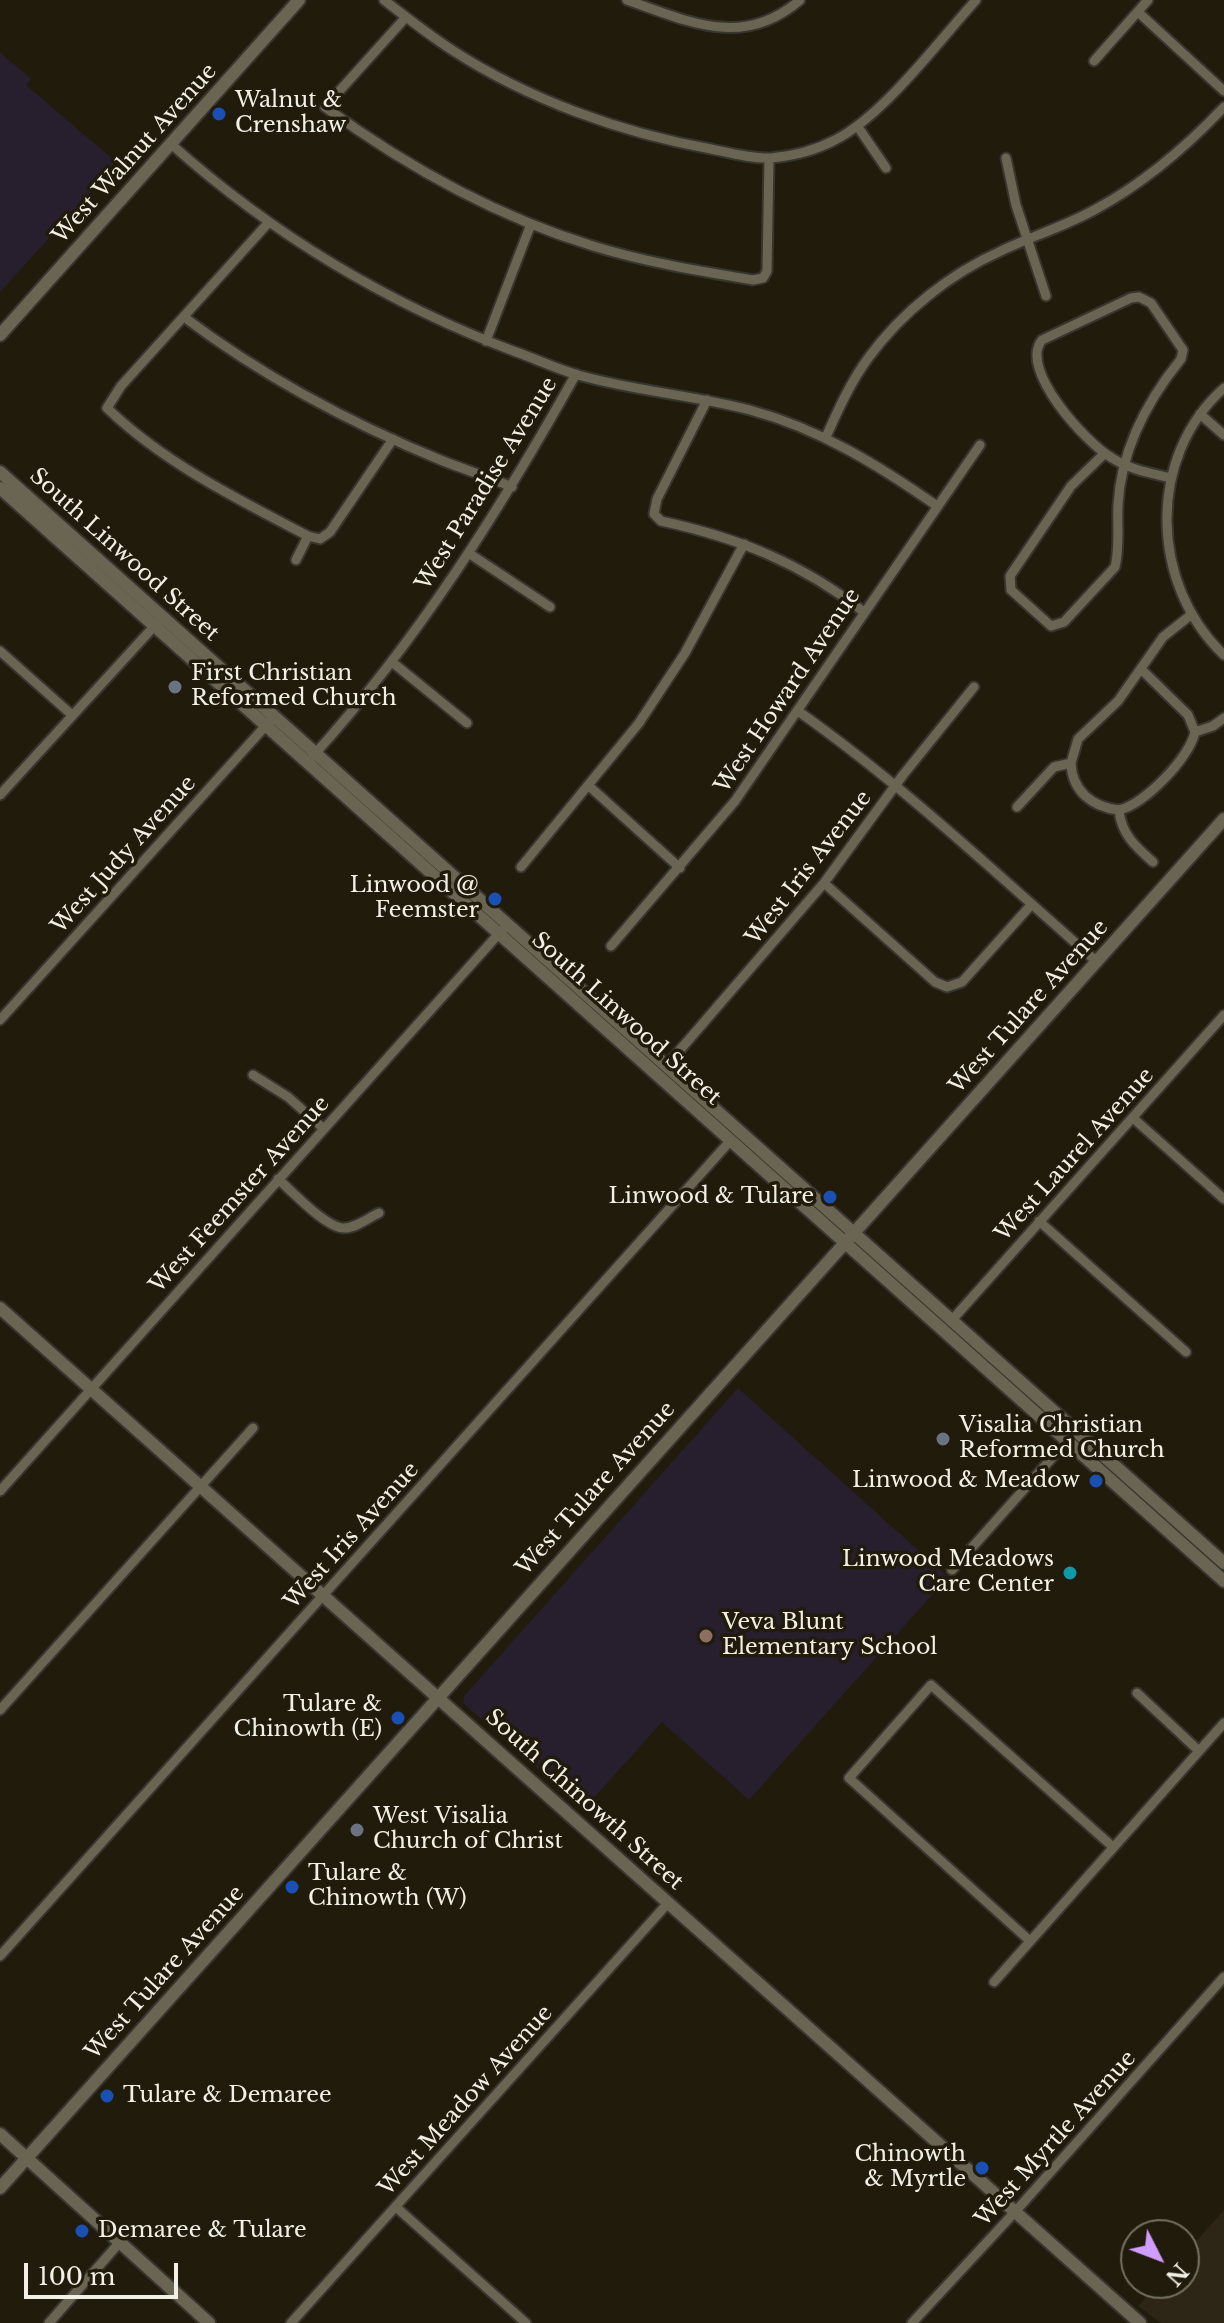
<!DOCTYPE html>
<html>
<head>
<meta charset="utf-8">
<style>
	body { margin:0 }
	#map { position:relative; width:1224px; height:2323px; overflow:hidden; background:#201b0b; font-family:"Libre Baskerville",serif }
	canvas { display:block }
	.north { position:absolute; left:1120px; top:2219px; width:80px; height:80px; box-sizing:border-box; background:#201b0b; border:2px solid #747062; border-radius:50%; rotate:132deg; font-size:22px; font-weight:700; line-height:32px; text-align:center; color:#f2efe4 }
	.north::after { content:''; display:block; margin:auto; width:28px; height:36px; background:#d09dfe; clip-path:polygon(50% 0,100% 100%,50% 72%,0 100%) }
	.scale { position:absolute; left:24px; top:2263px; width:154px; height:36px; box-sizing:border-box; border:4px solid #f2efe4; border-top:0; padding-left:10px; font-size:24px; line-height:28px; white-space:nowrap; color:#f2efe4; -webkit-text-stroke:6px #201b0b; paint-order:stroke }
</style>
</head>
<body>
<div id="map">
<canvas width="1224" height="2323"></canvas>
<div class="north">N</div>
<div class="scale">100 m</div>
</div>
<script>
const ctx = document.querySelector('canvas').getContext('2d');
ctx.lineJoin = 'round';
function fillPath(path, color) { ctx.fillStyle = color; ctx.fill(path, 'evenodd'); }
function strokePath(path, color, width, dash) { ctx.strokeStyle = color; ctx.lineWidth = width; ctx.lineCap = dash ? 'butt' : 'round'; ctx.setLineDash(dash || []); ctx.stroke(path); }
function drawText(font, color, halo, rows, align = 'center') {
  ctx.font = font + ' "Libre Baskerville",serif'; ctx.lineWidth = 7; ctx.setLineDash([]); ctx.textBaseline = 'middle'; ctx.strokeStyle = halo; ctx.fillStyle = color; for (const [text, x, y, turn = 0] of rows) {
    ctx.save(); ctx.translate(x, y); ctx.rotate((+turn || 0) * Math.PI / 180); ctx.textAlign = isNaN(turn) ? turn : align; if (halo) ctx.strokeText(text, 0, 0); ctx.fillText(text, 0, 0); ctx.restore();
  }
}
fillPath(new Path2D(`
	M1224 2210V2323H1161L1138 2306 1159 2283H1184V2255Z`), '#2d2515');
fillPath(new Path2D(`
	M0 52 31 79 26 85 114 160 113 168 0 292Z
	M738 1388 948 1577 749 1800 662 1722 584 1809 463 1703 464 1696Z`), '#271f2e');
const street = new Path2D(`
	M384 0C406 17 429 35 452 50 529 100 622 133 711 149 730 153 752 159 771 158 793 156 816 150 835 140 884 115 938 42 976 0
	M627 0C690 22 743 49 800 0
	M1138 12 1224 91
	M406 17 325 107C407 167 495 216 593 246 645 262 699 271 753 280L763 278 767 271 769 158
	M1094 61 1148 0
	M858 127 886 168
	M171 144C272 234 388 304 516 352 536 359 557 369 578 375 634 391 693 395 750 410 820 429 878 465 937 506
	M1006 158 1016 205 1046 296
	M269 222 121 386 107 408C164 463 239 500 308 536
	M184 317C262 376 352 424 443 461 466 470 489 477 512 487
	M486 341 531 224
	M1224 388C1146 457 1150 585 1224 655
	M707 400 657 499 654 514 661 521C739 538 801 563 864 612
	M1200 414 1224 435
	M826 437C838 410 851 381 869 357 902 312 951 273 1001 251 1032 236 1066 226 1096 209 1144 183 1187 146 1224 107
	M1104 454 1071 486 1010 576 1011 590 1051 626 1064 622 1115 567C1120 547 1117 525 1118 505 1121 449 1147 401 1181 359L1183 350 1151 303 1139 297 1131 298 1042 340C1018 369 1086 443 1112 458 1131 470 1150 473 1171 478
	M470 554 550 607
	M296 560 308 536 320 539 330 532 393 439
	M0 651 72 715
	M392 662 467 723
	M1141 669 1188 715 1195 732
	M798 711C904 786 999 876 1097 962
	M313 756C418 640 500 510 576 374
	M1071 763C1072 791 1092 807 1119 810 1121 834 1136 847 1153 862
	M589 786 680 868
	M0 795 158 622
	M1017 807 1054 767 1071 763 1078 739 1118 701 1163 637 1192 614
	M1119 810C1145 804 1190 757 1195 732L1213 726 1224 718
	M521 867 639 723 685 653 744 544
	M824 883 935 982 947 987 962 982 1031 905
	M611 946 735 801 980 445
	M0 1020 270 721
	M667 1065 824 883 903 775 974 687
	M253 1075 288 1097 324 1129
	M1133 1118 1224 1199
	M278 1179C292 1191 326 1228 344 1228 356 1228 368 1218 379 1213
	M1039 1221 1186 1352
	M952 1320 1224 1015
	M0 1491 503 929
	M952 1570 1067 1441
	M1137 1693 1199 1751
	M0 1710 253 1428
	M1030 1941 849 1778 931 1685 1113 1847
	M0 1956 731 1140
	M994 1982 1224 1723
	M396 2207 526 2323
	M49 2323 120 2242
	M291 2323 668 1903
	M912 2323 1014 2213 1224 1977`);
const secondary = new Path2D(`
	M0 335 299 0
	M0 472 1224 1563
	M0 488 1224 1581
	M0 1308 1140 2323
	M0 2134 209 2323
	M0 2188 1224 819`);
strokePath(street, '#38352e', 13);
strokePath(secondary, '#38352e', 16);
strokePath(street, '#6a6552', 9);
strokePath(secondary, '#6a6552', 12);
for (const [x, y, r, color] of [
	[219,114,8,"#1a4fb4"],
	[175,687,8,"#6b7280"],
	[495,899,8,"#1a4fb4"],
	[830,1197,8,"#1a4fb4"],
	[943,1439,8,"#6b7280"],
	[1096,1481,8,"#1a4fb4"],
	[1070,1573,8,"#0f9aa8"],
	[706,1636,8,"#8d6e63"],
	[398,1718,8,"#1a4fb4"],
	[357,1830,8,"#6b7280"],
	[292,1887,8,"#1a4fb4"],
	[107,2096,8,"#1a4fb4"],
	[982,2168,8,"#1a4fb4"],
	[82,2231,8,"#1a4fb4"]
]) { const dot = new Path2D(); dot.arc(x, y, r, 0, 2 * Math.PI); ctx.fillStyle = color; ctx.fill(dot); strokePath(dot, '#201b0b', 3); }
drawText('22px', '#f2efe4', '#201b0b', [
	["Walnut &",235,101],
	["Crenshaw",235,126],
	["First Christian",191,674],
	["Reformed Church",191,699],
	["Linwood @",479,886,"right"],
	["Feemster",479,911,"right"],
	["Linwood & Tulare",814,1197,"right"],
	["Visalia Christian",959,1426],
	["Reformed Church",959,1451],
	["Linwood & Meadow",1080,1481,"right"],
	["Linwood Meadows",1054,1560,"right"],
	["Care Center",1054,1585,"right"],
	["Veva Blunt",722,1623],
	["Elementary School",722,1648],
	["Tulare &",382,1705,"right"],
	["Chinowth (E)",382,1730,"right"],
	["West Visalia",373,1817],
	["Church of Christ",373,1842],
	["Tulare &",308,1874],
	["Chinowth (W)",308,1899],
	["Tulare & Demaree",123,2096],
	["Chinowth",966,2155,"right"],
	["& Myrtle",966,2180,"right"],
	["Demaree & Tulare",98,2231]
], 'left');
drawText('22px', '#f2efe4', '#201b0b', [
	["West Walnut Avenue",135,154,-48],
	["West Paradise Avenue",487,484,-58],
	["South Linwood Street",124,555,42],
	["West Howard Avenue",788,691,-56],
	["West Judy Avenue",124,855,-48],
	["West Iris Avenue",809,868,-52],
	["West Tulare Avenue",1029,1007,-48],
	["South Linwood Street",626,1019,42],
	["West Laurel Avenue",1075,1155,-48],
	["West Feemster Avenue",240,1195,-48],
	["West Tulare Avenue",596,1489,-48],
	["West Iris Avenue",352,1536,-48],
	["South Chinowth Street",584,1800,42],
	["West Tulare Avenue",165,1973,-48],
	["West Meadow Avenue",466,2101,-48],
	["West Myrtle Avenue",1056,2139,-48]
]);
</script>
</body>
</html>
